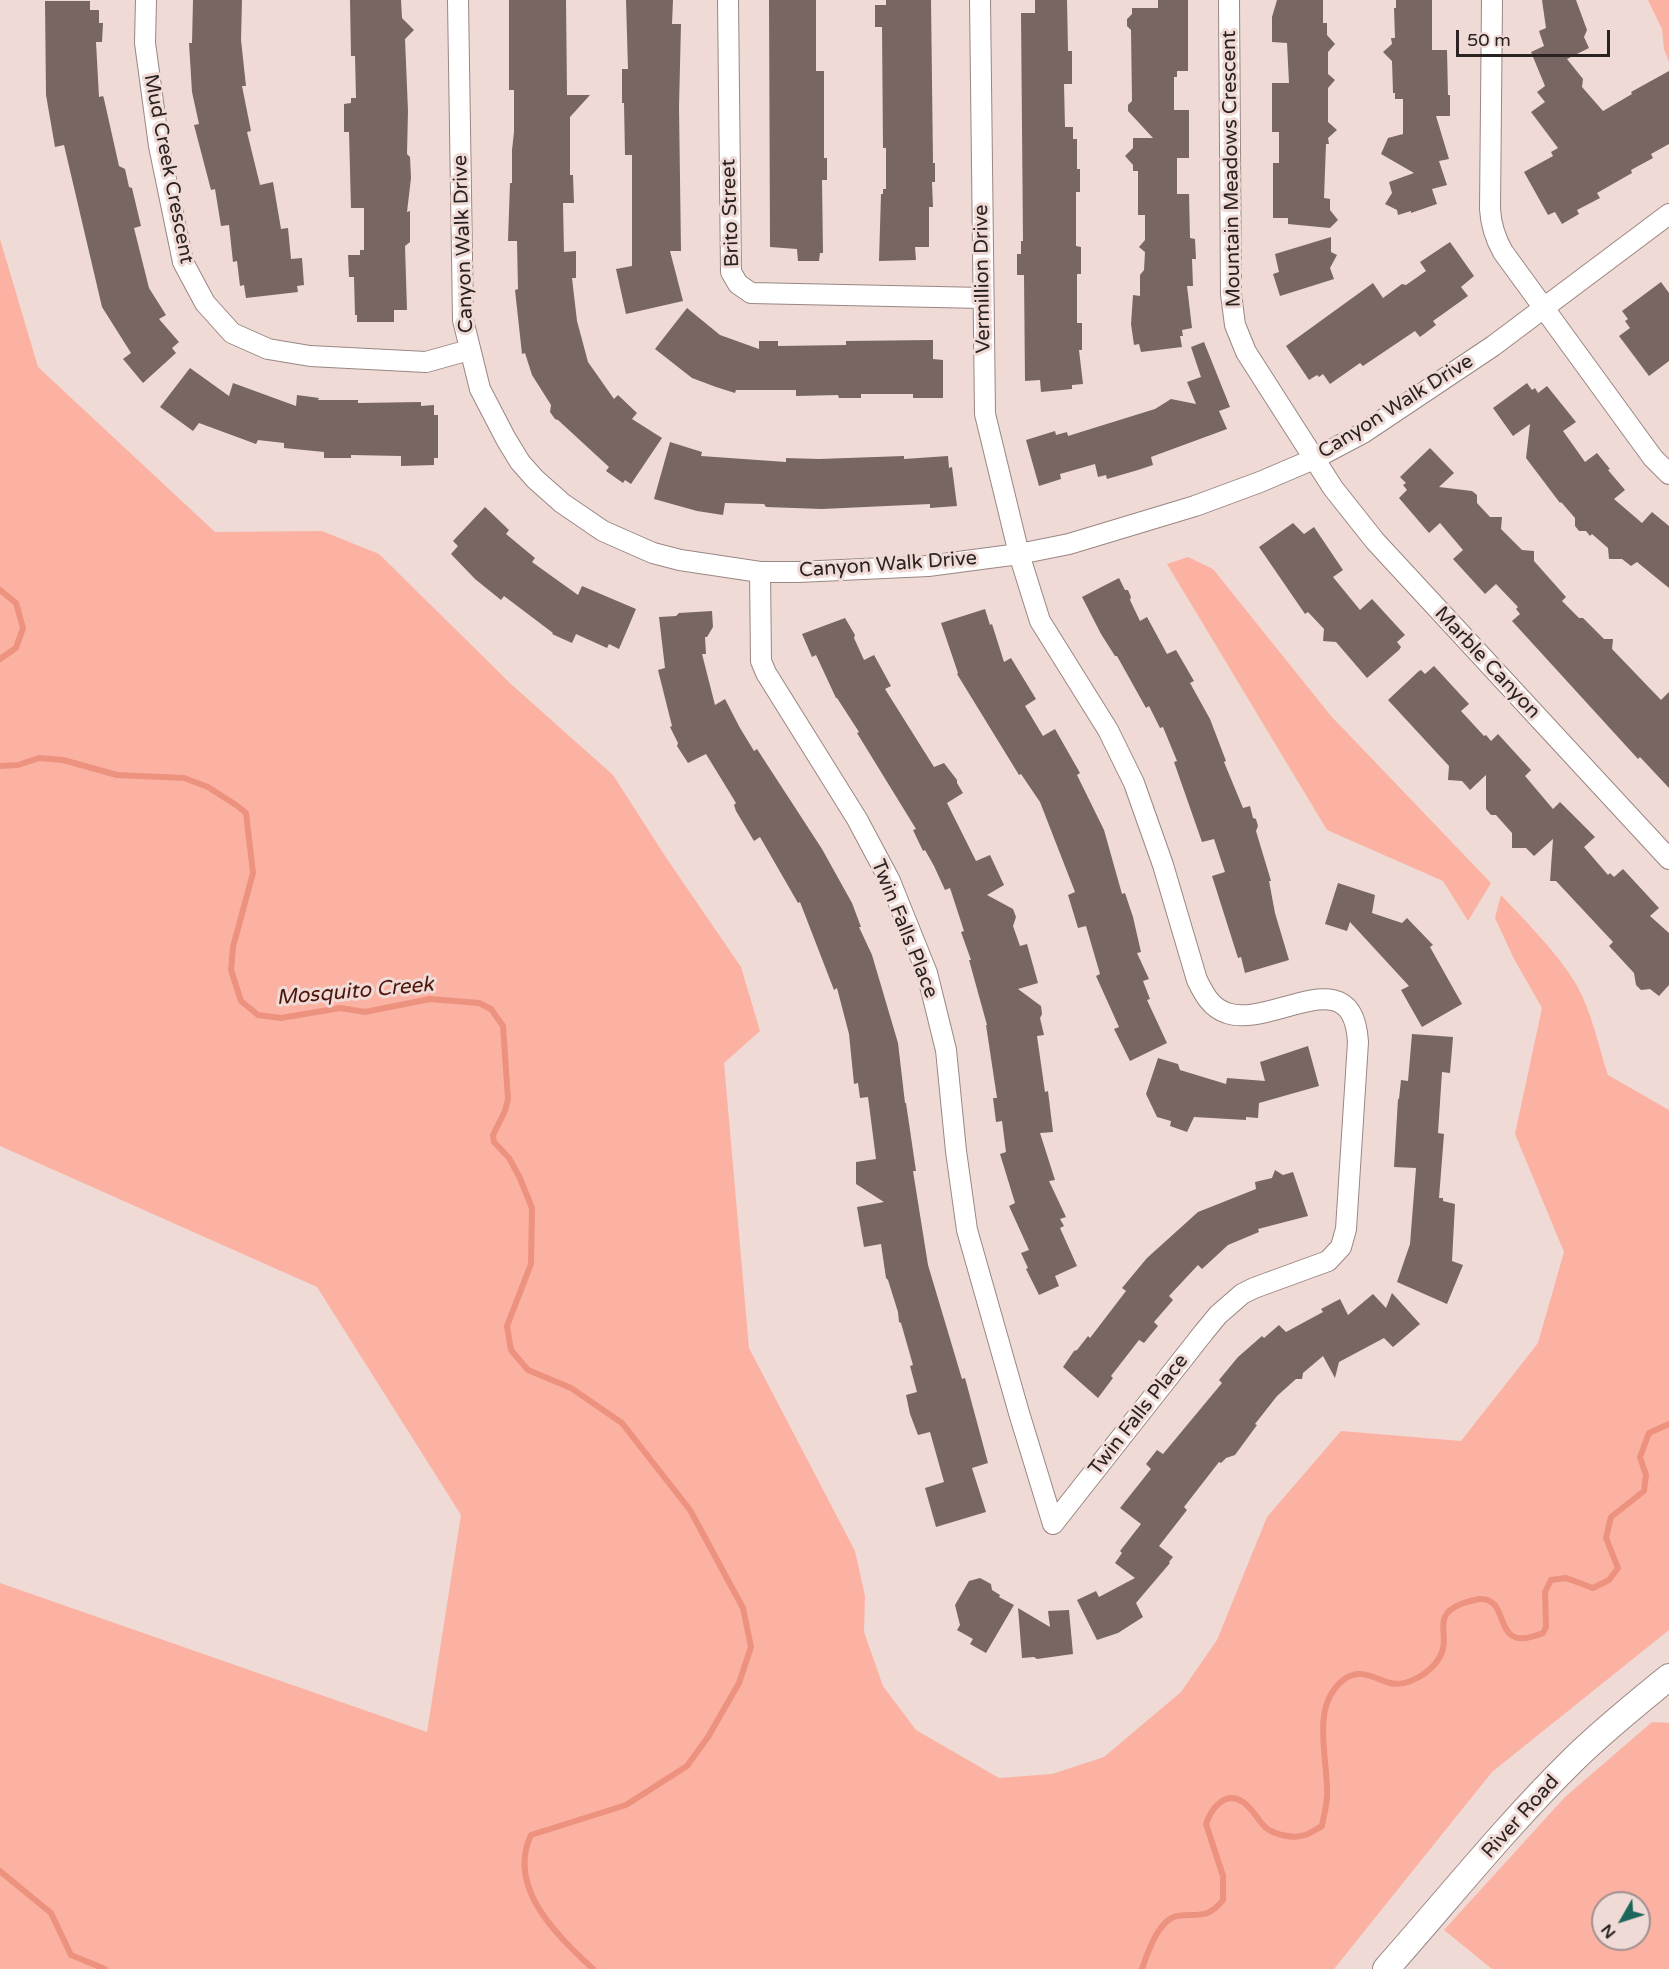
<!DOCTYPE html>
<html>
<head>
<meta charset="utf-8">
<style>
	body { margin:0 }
	#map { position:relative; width:1669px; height:1969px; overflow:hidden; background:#efdad6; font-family:"Varela Round",sans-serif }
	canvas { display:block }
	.north { position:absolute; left:1591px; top:1891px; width:60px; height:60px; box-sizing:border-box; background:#efdad6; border:2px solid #a1918e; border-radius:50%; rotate:231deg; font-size:16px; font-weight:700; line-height:24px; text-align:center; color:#2b2321 }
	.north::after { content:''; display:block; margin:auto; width:21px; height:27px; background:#1d665c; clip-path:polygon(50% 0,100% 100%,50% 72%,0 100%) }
	.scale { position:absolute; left:1456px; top:30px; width:154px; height:27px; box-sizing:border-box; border:3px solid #2b2321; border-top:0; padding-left:8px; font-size:18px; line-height:21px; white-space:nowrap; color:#2b2321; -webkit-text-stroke:4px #efdad6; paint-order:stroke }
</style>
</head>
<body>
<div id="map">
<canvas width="1669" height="1969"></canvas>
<div class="north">N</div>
<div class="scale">50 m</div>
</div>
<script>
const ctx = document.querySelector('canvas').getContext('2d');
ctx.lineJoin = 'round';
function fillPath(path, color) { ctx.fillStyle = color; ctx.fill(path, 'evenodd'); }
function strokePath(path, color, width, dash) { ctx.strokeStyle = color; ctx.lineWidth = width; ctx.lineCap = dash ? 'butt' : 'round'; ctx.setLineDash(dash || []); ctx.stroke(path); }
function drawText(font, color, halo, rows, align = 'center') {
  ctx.font = font + ' "Varela Round",sans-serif'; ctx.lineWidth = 6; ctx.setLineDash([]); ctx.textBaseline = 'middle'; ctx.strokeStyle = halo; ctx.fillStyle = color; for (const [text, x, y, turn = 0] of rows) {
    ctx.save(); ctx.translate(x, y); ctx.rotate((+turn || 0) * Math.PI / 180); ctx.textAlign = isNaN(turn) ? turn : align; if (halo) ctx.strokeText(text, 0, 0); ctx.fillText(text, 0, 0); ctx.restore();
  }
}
fillPath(new Path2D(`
	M1648 0H1669V62L1664 49 1662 29Z
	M0 239 38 367 215 532 322 531 379 554 512 685 613 775 667 859 741 967 760 1031 724 1063 749 1348 855 1551 865 1596 864 1632 883 1686 916 1730 999 1778 1052 1774 1104 1757 1181 1692 1217 1640 1267 1517 1341 1431 1461 1441 1538 1343 1564 1252 1515 1134 1542 1008 1514 959 1495 918 1501 895C1527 923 1556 951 1576 984 1592 1012 1598 1045 1608 1075L1669 1110V1630L1492 1772 1334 1969H0V1583L427 1732 461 1515 317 1287 0 1146Z
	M1188 557 1213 569 1331 716 1491 883 1468 921 1443 881 1327 830 1167 564Z
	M1652 1722 1669 1723V1969H1492L1444 1930 1565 1797ZM1603 1903H1639V1939H1603Z`), '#fcb2a2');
strokePath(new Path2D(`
	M0 590 16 603 23 628 16 648 0 659
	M0 766 18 765 39 758 63 760 117 775 184 778 208 787 236 805 246 813 253 873 233 947 231 970 241 1001 258 1015 281 1018 340 1008 365 1012 430 999 479 1003 491 1009 503 1026 508 1099 505 1111 493 1135 494 1142 509 1158 519 1176 532 1208 531 1264 507 1326 511 1350 528 1370 571 1388 622 1423 690 1510 743 1608 751 1647 739 1683 708 1737 687 1766 626 1805 531 1835C506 1888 558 1936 593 1969
	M0 1871 51 1913 71 1955 105 1969
	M1142 1969C1147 1954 1158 1920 1177 1916 1198 1913 1207 1920 1223 1900V1876L1206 1824C1211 1809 1225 1790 1243 1802 1252 1808 1258 1820 1265 1827 1274 1835 1294 1839 1305 1835 1311 1833 1316 1829 1322 1826 1324 1814 1328 1802 1327 1790 1327 1753 1310 1703 1346 1678 1361 1668 1375 1679 1390 1683 1405 1687 1424 1676 1434 1665 1458 1639 1426 1618 1461 1604 1467 1602 1473 1600 1479 1599 1514 1597 1488 1656 1543 1633L1546 1627 1545 1592 1551 1580 1566 1578 1593 1588 1609 1580 1618 1568 1606 1538 1611 1517 1644 1491 1646 1475 1640 1457 1649 1433 1669 1424`), '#ec927f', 6);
fillPath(new Path2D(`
	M193 0H242L241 40 246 86H242L251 131 247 132 260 185 273 182 281 229 288 228 291 259 302 258 304 285 297 286 298 292 246 298 244 285 240 286 237 261 233 262 229 225 221 226 215 189 211 190 194 125 199 124 192 92 189 43H192Z
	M350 0H401L402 18 414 30 405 39 408 111 407 154 410 157 411 178 407 212 410 211V242L405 246 407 310H394V322H357V315H355L354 277H349L348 255H360V250H364V208H351L349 132H344V104L351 103V98H356L355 56H351Z
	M509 0H566L567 95H590L570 117V175H573L574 203H563L564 252 576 251V278H572L577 321 588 362 614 399 618 395 637 413 632 419 662 438 631 484 625 480 623 483 606 471 609 467 558 420 555 419 550 412 551 405 532 375 525 353 522 354 515 290 518 289 517 241H508L510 183H512V150L514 132V90H509Z
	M626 0H673L672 24H681L679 107 681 251H670L683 301 626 314 616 269 632 266V155H625L624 103H622V69H628Z
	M769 0H816V71H824V158H827V180H822L823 253H820L819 261H798L797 249 770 247Z
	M886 0H931L933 163H935V182H932L933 207H929V247H915L916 260 879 261 881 194H883V189H886V148H883L882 27H875V5H886Z
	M1035 0H1067L1068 51H1072V84H1064L1065 127H1073V139H1077V169H1080V192H1076V246L1081 247V274H1077V323H1082V350H1079L1083 384 1072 385V389L1041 392 1040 380 1025 381 1024 275H1017V254H1021V241H1023L1021 13H1035Z
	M1158 0H1188V71H1177V77H1174V110H1189V158H1177V194H1189L1190 238 1195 239 1196 259H1192L1193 286H1187L1192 328 1182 330 1183 336H1180L1182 347 1141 352 1139 344 1134 345 1131 324 1133 295 1140 296V275L1144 270 1145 252 1139 247 1145 240V215H1138V171H1133V165L1125 156 1133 148V138H1153L1128 111V105L1132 101 1131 30 1127 26V19L1132 14V8H1158Z
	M1277 0H1323V23H1327V35L1335 44 1328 52V74L1335 80 1328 88V122L1337 130 1328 138 1329 144H1326L1324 198 1330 199V210L1338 220 1330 228 1288 224V218H1273V163H1279V132H1272V83H1289L1287 43 1272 42V17Z
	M1396 0H1432V50H1447L1448 95H1450V116H1436L1449 159 1439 161 1447 185 1432 189 1437 204 1411 213V211L1398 215 1397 210 1385 204 1392 193 1389 182 1414 173 1381 154 1388 138 1403 134V99H1395V93H1393L1392 61 1383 52 1392 44 1391 38H1395L1394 8H1396Z
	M1542 0H1576L1587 30 1584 37 1589 48 1567 59 1583 79 1582 87 1603 111 1632 94 1631 92 1669 71V144L1651 154 1653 158 1631 170 1632 173 1597 193 1600 198 1577 210 1579 214 1562 224 1555 212 1548 215 1524 172 1553 156 1551 152 1558 148 1531 112 1545 102 1537 92 1545 86 1531 52 1544 46 1539 31 1546 28Z
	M45 1H90V10H99V23H103L102 42H96L99 97 103 96 104 99 119 166 125 169 129 187 132 188 141 226 134 228 149 288 166 315 159 319 179 342 172 348 176 353 143 383 123 359 131 353 102 307 64 145 55 147 46 95Z
	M1331 237V252L1337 255 1330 268 1334 279 1280 296 1273 274 1279 272 1275 254Z
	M1450 242 1474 276 1461 287 1468 296 1433 321 1436 325 1420 337 1415 331 1363 366 1360 363 1330 384 1323 374 1319 377 1317 375 1309 380 1286 346 1373 283 1383 298 1402 284 1406 285 1426 271 1420 262Z
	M1661 282 1669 293V361L1649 376 1619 336 1630 328 1625 321 1628 319 1622 311Z
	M687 308 720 335 759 349V341H778V346L846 345V341L933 340V359L943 360V398H913V394H861V398H839L838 395 796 396V390H736L735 393 716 387 692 378 655 349Z
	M1204 342 1230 407 1219 411 1227 429 1151 457 1153 465 1138 470 1107 479 1106 475 1098 477 1095 464 1060 474 1061 479 1039 486 1026 440 1055 431 1056 435 1067 432 1068 436 1155 409 1171 399 1196 404 1187 382 1201 377 1191 347Z
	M190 368 229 396 233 383 296 406 297 395 319 398 318 400H358V403L421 402V406L434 405V415H438V458H434V465L401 466V456L351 455V458H324V452L284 448V443L258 440 256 444 199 423 193 431 160 407Z
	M1527 383 1532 390 1535 388 1538 393 1547 386 1576 422 1563 431 1585 462 1597 453 1610 469 1608 470 1625 490 1614 499 1642 523 1652 512 1669 526V588L1637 562 1631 566 1622 559H1609L1608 548 1592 534 1590 536 1586 531H1579L1575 526V518L1561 502 1560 503 1526 458 1530 424 1513 436 1493 408Z
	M670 442 702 452 701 456 786 462V458L819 459 904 456V459L948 456 949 468 952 467 957 506 930 508V504L822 509 766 507 764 504 725 503 723 515 697 511 654 499Z
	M1430 448 1454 473 1439 487 1472 491 1477 495V503L1490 517H1502L1501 529 1522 550 1534 551V561L1566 597 1562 601 1579 618H1583L1604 639H1613L1612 649 1661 700 1669 692V788L1640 757 1638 759 1512 621 1520 614 1516 609 1518 607 1496 584 1485 594 1453 559 1463 550 1440 523 1429 533 1399 498 1407 490 1403 485 1406 483 1400 477Z
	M485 507 509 530 506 534 535 558 532 562 578 595 582 586 636 609 619 649 609 644 607 648 576 634 572 643 552 634 553 633 504 596 501 600 475 579 451 554 458 546 453 541Z
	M1293 523 1304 534 1314 527 1343 570 1333 577 1360 610 1372 599 1405 635 1397 642 1401 647 1399 650 1367 678 1336 642 1323 641 1324 629 1308 612 1305 614 1259 547Z
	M1119 578 1125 590H1128L1131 597 1130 600 1140 621 1147 617 1167 654 1176 650 1194 681 1190 683 1210 719 1226 761 1224 762 1243 808 1250 806 1253 818 1256 819 1258 826 1256 831 1271 881H1269L1275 913 1289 960 1245 973 1241 957 1238 958 1212 876 1225 872 1214 839 1202 842 1174 762 1177 761 1163 727 1160 728 1149 706 1146 708 1117 656H1115L1101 634 1082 597Z
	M985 609 990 625 992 624 1004 662 1011 658 1036 699 1025 706 1043 736 1055 729 1080 773 1077 775 1104 830 1122 894 1125 893 1133 917 1141 952 1137 953 1149 979 1143 981 1150 999 1147 1000 1167 1043 1130 1061 1114 1029 1119 1027 1096 976 1100 974 1086 926 1078 928 1068 895 1075 892 1040 802 1021 774 1019 775 957 674 958 673 941 623Z
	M712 611 713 627 707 637H705L706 654H702L715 705 725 699 740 728 754 751 757 749 822 849 852 903 861 927H859L872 955 898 1043 905 1103H906L916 1171H913L928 1265 962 1379 965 1378 988 1463 972 1468 986 1512 936 1527 925 1488 944 1482 930 1432 918 1435 910 1414 906 1395 917 1392 910 1366 913 1365 901 1323 899 1322 898 1312 888 1280 886 1278 881 1244 864 1247 857 1207 884 1202 856 1184V1162L876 1159 868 1097 860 1098 858 1083 854 1084 849 1034 837 988 834 990 800 902 798 903 760 837 754 841 736 811 734 805 736 803 706 754 688 763 677 746 678 743 670 727 672 726 658 670 665 668 659 617 676 616 679 613Z
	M845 618 855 635 854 638 864 660 874 655 891 686 885 689 934 767 944 763 957 780V783L963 793 947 803 976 861 990 855 1004 885 987 895 1013 909 1016 917 1013 926 1020 946 1027 944 1038 983 1018 989 1041 1006 1042 1014 1040 1018 1044 1035 1037 1036 1045 1092 1048 1091 1053 1132 1040 1133 1055 1180 1049 1181 1066 1217 1060 1219 1064 1226 1060 1228 1077 1266 1055 1276 1059 1286 1039 1295 1026 1269 1028 1268 1021 1253 1029 1250 1009 1206 1015 1203 1000 1154 1006 1152 1002 1121 996 1122 993 1098H997L986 1025H987L969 960H971L961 932 964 931 950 888 945 890 934 866 925 850 923 851 913 830 916 829 857 733 859 732 837 698H836L816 655 812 657 802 634Z
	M1434 666 1469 704 1461 711 1484 736 1486 735 1491 741 1498 734 1531 770 1525 776 1553 809 1560 802 1595 837 1584 847 1608 875 1610 873 1614 877 1623 869 1659 908 1650 916 1669 933V985L1659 996 1650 989 1641 990 1636 985 1634 973 1609 946 1613 942 1556 881H1550L1553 839 1534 856 1526 848H1512V833L1496 815H1491L1486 809V775L1470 790 1462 781 1448 780 1449 766 1388 700 1419 671 1421 670 1425 674Z
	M1338 883 1375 895 1372 913 1402 923 1407 918 1433 945 1430 947 1462 1004 1422 1027 1401 990 1409 986 1350 922 1347 931 1325 924Z
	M1412 1034 1453 1037 1450 1073 1442 1072 1438 1133 1444 1134 1439 1198H1443V1201L1455 1204 1452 1261 1463 1265 1447 1304 1397 1282 1410 1244 1416 1168 1394 1167 1398 1099H1399L1401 1080 1408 1081Z
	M1308 1046 1319 1086 1259 1103 1258 1118 1246 1117V1120L1194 1117 1187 1132 1170 1126 1171 1121 1157 1117 1146 1094 1158 1058 1178 1064 1180 1070 1226 1084 1227 1078 1265 1081 1260 1062Z
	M1275 1170 1283 1175 1293 1172 1308 1216 1258 1229 1259 1232 1228 1245 1202 1269 1198 1265 1169 1296 1173 1300 1154 1322 1158 1326 1144 1343 1139 1340 1111 1376 1113 1378 1098 1398 1063 1367 1074 1351 1077 1350 1088 1336 1090 1338 1126 1291 1122 1288 1147 1258 1198 1212 1256 1189 1255 1182 1272 1178Z
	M1392 1293 1420 1324 1393 1347 1384 1338 1339 1362 1335 1378 1323 1356 1303 1373 1302 1379H1296L1277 1396 1255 1424 1257 1425 1235 1455 1226 1458 1221 1463 1219 1462 1184 1507 1187 1510 1159 1546 1173 1557 1169 1562 1170 1563 1136 1603 1143 1617 1118 1633 1097 1640 1077 1600 1096 1591 1099 1597 1135 1578 1115 1563 1122 1553 1120 1551 1141 1524 1120 1508 1151 1469 1146 1464 1157 1450 1163 1454 1222 1383 1219 1380 1238 1357 1262 1336 1264 1338 1279 1325 1286 1332 1323 1312 1321 1309 1340 1299 1348 1315 1373 1294 1386 1308Z
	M980 1578 991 1584 992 1590 1000 1595 999 1597 1014 1605 986 1653 970 1644 973 1639 957 1630 960 1625 955 1605 969 1581Z
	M1018 1608 1050 1627 1048 1611 1069 1610 1073 1654 1037 1659 1034 1657 1022 1658Z`), '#786662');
const minor = new Path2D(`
	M146 0 145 43 159 146 183 262 205 303 232 333 268 349 310 356 426 362 469 350
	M458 0 463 320 480 389 506 439 520 462 535 479 562 503 603 531 653 553 680 560 760 572H798L928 566 1019 554 1069 544 1195 506 1260 482 1314 459 1363 433 1493 346 1669 214
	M728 0 731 272 738 284 751 293 983 298
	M1229 0 1231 294 1235 325 1246 352 1333 488 1375 541 1669 859
	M1492 0 1490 209C1491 226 1495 238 1503 252L1653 458 1669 474
	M760 572 761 661 766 673 857 819 890 881 927 973 946 1050 956 1151 967 1230 1019 1413 1053 1524 1204 1332 1218 1315 1242 1294 1254 1288 1328 1261 1341 1247 1346 1229 1358 1042C1353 956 1271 1029 1227 1013 1211 1008 1204 994 1197 980L1163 865 1134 783 1108 730 1040 621 1019 554 985 414 980 0`);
const major = new Path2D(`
	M1386 1969C1448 1899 1506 1826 1572 1761 1602 1731 1636 1704 1669 1677`);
strokePath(minor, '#9a8682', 22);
strokePath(major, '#9a8682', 28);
strokePath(minor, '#fff', 20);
strokePath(major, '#fff', 26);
drawText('20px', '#2b2321', '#efdad6', [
	["Mud Creek Crescent",168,169,79],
	["Mountain Meadows Crescent",1232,169,-91],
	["Brito Street",731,213,-92],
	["Canyon Walk Drive",464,244,-92],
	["Vermillion Drive",983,279,-91],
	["Canyon Walk Drive",1396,407,-32],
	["Canyon Walk Drive",888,565,-4],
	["Marble Canyon",1487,663,47],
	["Twin Falls Place",904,929,68],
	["Twin Falls Place",1139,1415,-52],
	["River Road",1521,1817,-48]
]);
drawText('italic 21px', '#4c140a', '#efdad6', [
	["Mosquito Creek",355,992,-5]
]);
</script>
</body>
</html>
